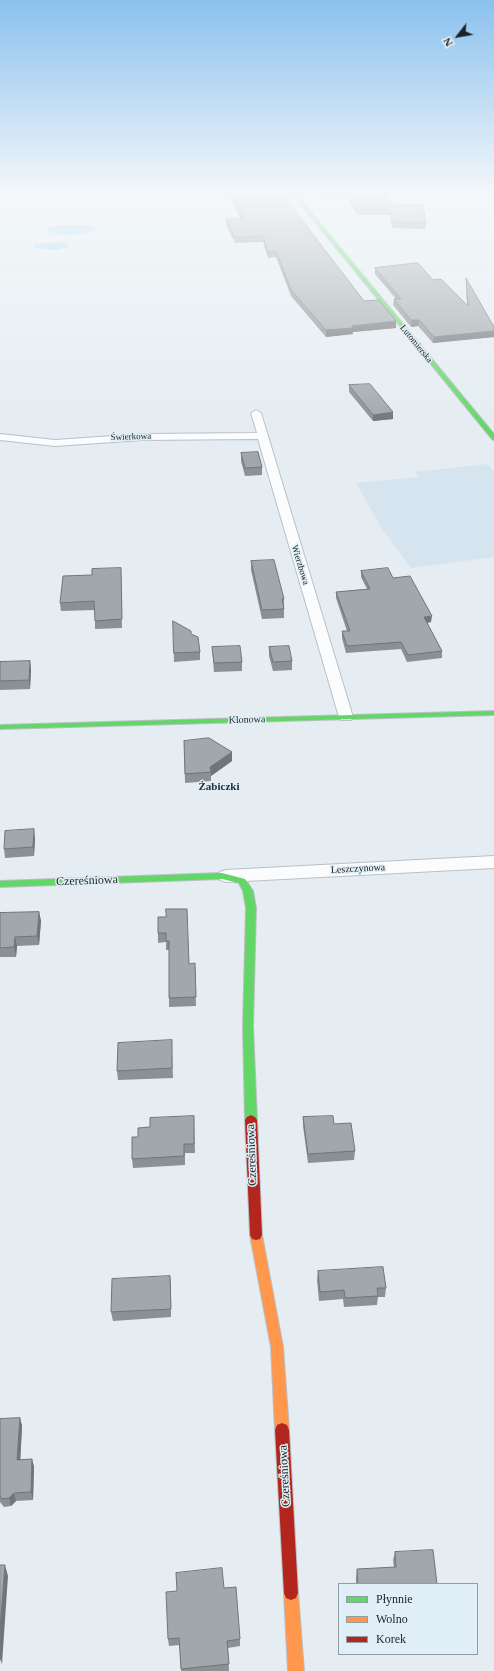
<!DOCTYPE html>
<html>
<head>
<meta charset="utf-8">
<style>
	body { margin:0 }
	#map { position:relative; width:494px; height:1671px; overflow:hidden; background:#e5edf2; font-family:"Times New Roman",serif }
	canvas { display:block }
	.legend { position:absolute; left:338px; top:1583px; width:140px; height:72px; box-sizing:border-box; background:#e0eef7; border:1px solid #929ca3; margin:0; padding:5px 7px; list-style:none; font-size:12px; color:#1d2225 }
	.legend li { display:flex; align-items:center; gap:8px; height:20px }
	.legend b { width:20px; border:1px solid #929ca3 }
	.north { position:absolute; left:438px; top:16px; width:40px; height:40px; -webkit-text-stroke:3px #e0eef7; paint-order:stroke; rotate:239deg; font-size:11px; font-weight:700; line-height:16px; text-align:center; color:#1d2225 }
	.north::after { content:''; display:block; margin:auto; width:14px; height:18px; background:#1d2225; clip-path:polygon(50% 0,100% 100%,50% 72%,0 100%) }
</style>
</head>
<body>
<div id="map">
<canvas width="494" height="1671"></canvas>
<ul class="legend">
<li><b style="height:5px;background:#63d668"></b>Płynnie</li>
<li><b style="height:5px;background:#ff974d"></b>Wolno</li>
<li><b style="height:5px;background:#b3261e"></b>Korek</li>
</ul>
<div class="north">N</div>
</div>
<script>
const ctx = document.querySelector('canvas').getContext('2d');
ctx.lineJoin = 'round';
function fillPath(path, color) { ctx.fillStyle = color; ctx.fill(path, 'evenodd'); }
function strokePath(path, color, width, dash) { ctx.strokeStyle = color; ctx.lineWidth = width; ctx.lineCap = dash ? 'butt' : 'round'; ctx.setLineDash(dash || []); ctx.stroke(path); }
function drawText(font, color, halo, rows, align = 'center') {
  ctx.font = font + ' "Times New Roman",serif'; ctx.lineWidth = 3; ctx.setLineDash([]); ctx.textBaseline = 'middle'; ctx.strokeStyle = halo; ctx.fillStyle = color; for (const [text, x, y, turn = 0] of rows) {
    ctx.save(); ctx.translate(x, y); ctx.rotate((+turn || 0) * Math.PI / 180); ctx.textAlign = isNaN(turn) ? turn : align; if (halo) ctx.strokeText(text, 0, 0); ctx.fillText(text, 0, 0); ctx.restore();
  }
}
fillPath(new Path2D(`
	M488 464 494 472V557L411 568 381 527 356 483 419 477 416 472Z`), '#d5e4ef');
fillPath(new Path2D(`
	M62 225H87L94 228V231C85 235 55 236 47 231L49 227Z
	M62 242 68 244 69 247 56 250 35 248V244Z`), '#a0d4f6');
const street = new Path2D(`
	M256 410 261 413 353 717 351 720H341L339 717 258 439 142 440 55 446 0 440V434L55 440 142 434 257 433 251 413Z
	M494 856V868L226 882 220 880 218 876 220 872 226 870Z`);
const fast = new Path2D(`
	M292 194H296L494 434V440L492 439Z
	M494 711V715L0 729V725Z
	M222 873 245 879 253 891 256 908 253 1026 257 1120 255 1123 251 1125 247 1123 245 1120 243 1026 246 908 243 891 239 883 222 879 0 887V881Z`);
const slow = new Path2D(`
	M256 1230 260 1231 262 1235 283 1347 289 1430 287 1435 282 1437 277 1435 275 1430 271 1347 250 1235 252 1231Z
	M291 1586 296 1588 298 1593 304 1671H288L284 1593 286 1588Z`);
const jam = new Path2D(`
	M251 1115 255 1117 257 1120 262 1235 260 1239 256 1240 252 1239 250 1235 245 1120 247 1117Z
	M282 1423 287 1425 289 1430 298 1593 296 1598 291 1600 286 1598 284 1593 275 1430 277 1425Z`);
strokePath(street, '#bac0c4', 2);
strokePath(fast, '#bac0c4', 2);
strokePath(slow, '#bac0c4', 2);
strokePath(jam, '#bac0c4', 2);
fillPath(street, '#fbfcfd');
fillPath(fast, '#63d668');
fillPath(slow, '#ff974d');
fillPath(jam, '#b3261e');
fillPath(new Path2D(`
	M230 194H282L364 301 396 321V328L353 332V334L326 337 291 296 276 257 268 258 263 242 235 243 226 225V219H240Z
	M320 194H385L390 204 426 223 425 229 392 228 390 215H357L346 196 323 198Z
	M375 268 433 280 467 305 466 283V278L494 327V337L433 343 418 326 411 327 393 305 394 299H396L375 274Z
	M349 385 393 419 373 421 349 392Z
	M241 453 262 467V475L245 476 241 461Z
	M251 561 284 599V618L262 619 251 570Z
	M121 568 122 628 95 629V610L61 611 60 603 92 575Z
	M361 571 393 578 431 622 427 623 442 651V658L407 662 401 649 346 653 342 638V631H347L336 598V592L367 589 361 577Z
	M173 621 191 634 200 652V660L174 662Z
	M212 647 242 662V671L214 672Z
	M269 647 292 661V670L273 671 269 656Z
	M30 661 31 670 30 689 0 690V662Z
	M184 741 232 752V761L211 776V781L185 783Z
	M35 838 34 856 5 858 4 849Z
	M39 912 41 921 39 945 17 946 16 957H0V913Z
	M158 917 189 964 195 963 196 1006 169 1007V950H166V942L158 943Z
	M172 1050 173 1078 118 1080 117 1071Z
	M194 1116 195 1153H185V1165L133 1168 132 1159 138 1137 150 1127Z
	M303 1117 334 1124 355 1151 354 1160 308 1163 303 1126Z
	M318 1271 386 1288 385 1297H378L377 1305 344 1307 343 1299 319 1301 317 1280Z
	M171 1284V1317L113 1321 111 1312Z
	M20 1418 22 1426 20 1460 32 1459 34 1467 33 1500 16 1501 11 1506 4 1507 0 1502V1419Z
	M395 1552 437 1584H356V1577L357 1569 394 1568 393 1560Z
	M224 1588 240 1639V1646L228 1648 229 1671H181L180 1645 169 1646 168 1639Z`), '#8a9093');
fillPath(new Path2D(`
	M411 320H419L418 326 411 327Z
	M396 321V328L353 332V334L326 337V330L352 326Z
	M494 331V337L433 343 434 337Z
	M393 412V419L373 421V415Z
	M432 616 431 622 423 623 424 617Z
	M30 661 31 670 30 689 29 680Z
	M232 752V761L211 776 210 767Z
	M34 829 35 838 34 856 33 847Z
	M39 912 41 921 39 945 37 936Z
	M15 937 17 946 16 957 14 947Z
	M170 1276 171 1284V1317V1309Z
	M20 1418 22 1426 20 1468 17 1460Z
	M32 1459 34 1467 33 1500 31 1492Z
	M14 1493 16 1501 11 1506 9 1498Z
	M5 1565 8 1576 2 1664 0 1659V1628Z`), '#717578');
const building = new Path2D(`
	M232 194H282L364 301 379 300 396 321 352 326 353 328 326 330 291 290 276 251 268 252 263 236 235 237 226 219H243Z
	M348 194H385L390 204 423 205 426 223 392 222 390 209H357Z
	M418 263 433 280 441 279 468 306 466 278 494 327V331L434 337 419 320H411L394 299H401L375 268Z
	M370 384 393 412 373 415 349 385Z
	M258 452 262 467 245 468 241 453Z
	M274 560 284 599H282L284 609 262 610 251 561Z
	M121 568 122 619 95 621 94 601 60 603 63 576 92 575V569Z
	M388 568 393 578 410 576 432 616 424 617 442 651 408 655 401 642 347 646 342 631H350L336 592 370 589 361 571Z
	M173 621 191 631V634L198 637 200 652 174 653Z
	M240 646 242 662 214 663 212 647Z
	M289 646 292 661 273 662 269 647Z
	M30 661 29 680 0 681V662Z
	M209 738 232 752 210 767 211 772 185 774 184 741Z
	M34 829 33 847 4 849 5 831Z
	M166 909H187L189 964 195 963 196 997 169 998V941H166V933H158V917H166Z
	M39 912 37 936 15 937 14 947 0 948V913Z
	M172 1040V1068L117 1071 118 1043Z
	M194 1116V1144H184V1156L132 1159V1137H138V1128L150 1127V1118Z
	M333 1116 334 1124 351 1123 355 1151 308 1154 303 1117Z
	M383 1267 386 1288H377L378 1296 345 1298 344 1290 320 1292 318 1271Z
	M170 1276 171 1309 111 1312 112 1279Z
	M20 1418 17 1460 32 1459 31 1492 14 1493 9 1498 2 1499 0 1496V1419Z
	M433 1550 437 1584H358L357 1569 396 1567 395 1552Z
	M0 1565H5L0 1628Z
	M222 1568 224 1588 236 1587 240 1639 227 1641 229 1664 181 1669 179 1638 168 1639 166 1592 177 1591 176 1573Z`);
fillPath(building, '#a1a7ab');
strokePath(building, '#717578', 1);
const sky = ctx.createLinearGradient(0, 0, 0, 428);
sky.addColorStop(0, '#8bc1ee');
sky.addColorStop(0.45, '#f3f7f9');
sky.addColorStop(1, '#f3f7f900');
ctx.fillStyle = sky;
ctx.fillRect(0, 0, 494, 428);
drawText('9px', '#1d2225', '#e0eef7', [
	["Lutomierska",416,344,51],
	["Świerkowa",131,437,-2],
	["Wierzbowa",300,565,73]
]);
drawText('10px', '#1d2225', '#e0eef7', [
	["Klonowa",247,720,-2],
	["Leszczynowa",358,869,-3]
]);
drawText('bold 11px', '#232e35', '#e0eef7', [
	["Żabiczki",219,787]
]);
drawText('12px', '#1d2225', '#e0eef7', [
	["Czereśniowa",87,881,-2],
	["Czereśniowa",252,1155,-92],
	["Czereśniowa",285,1476,-93]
]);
</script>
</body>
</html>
